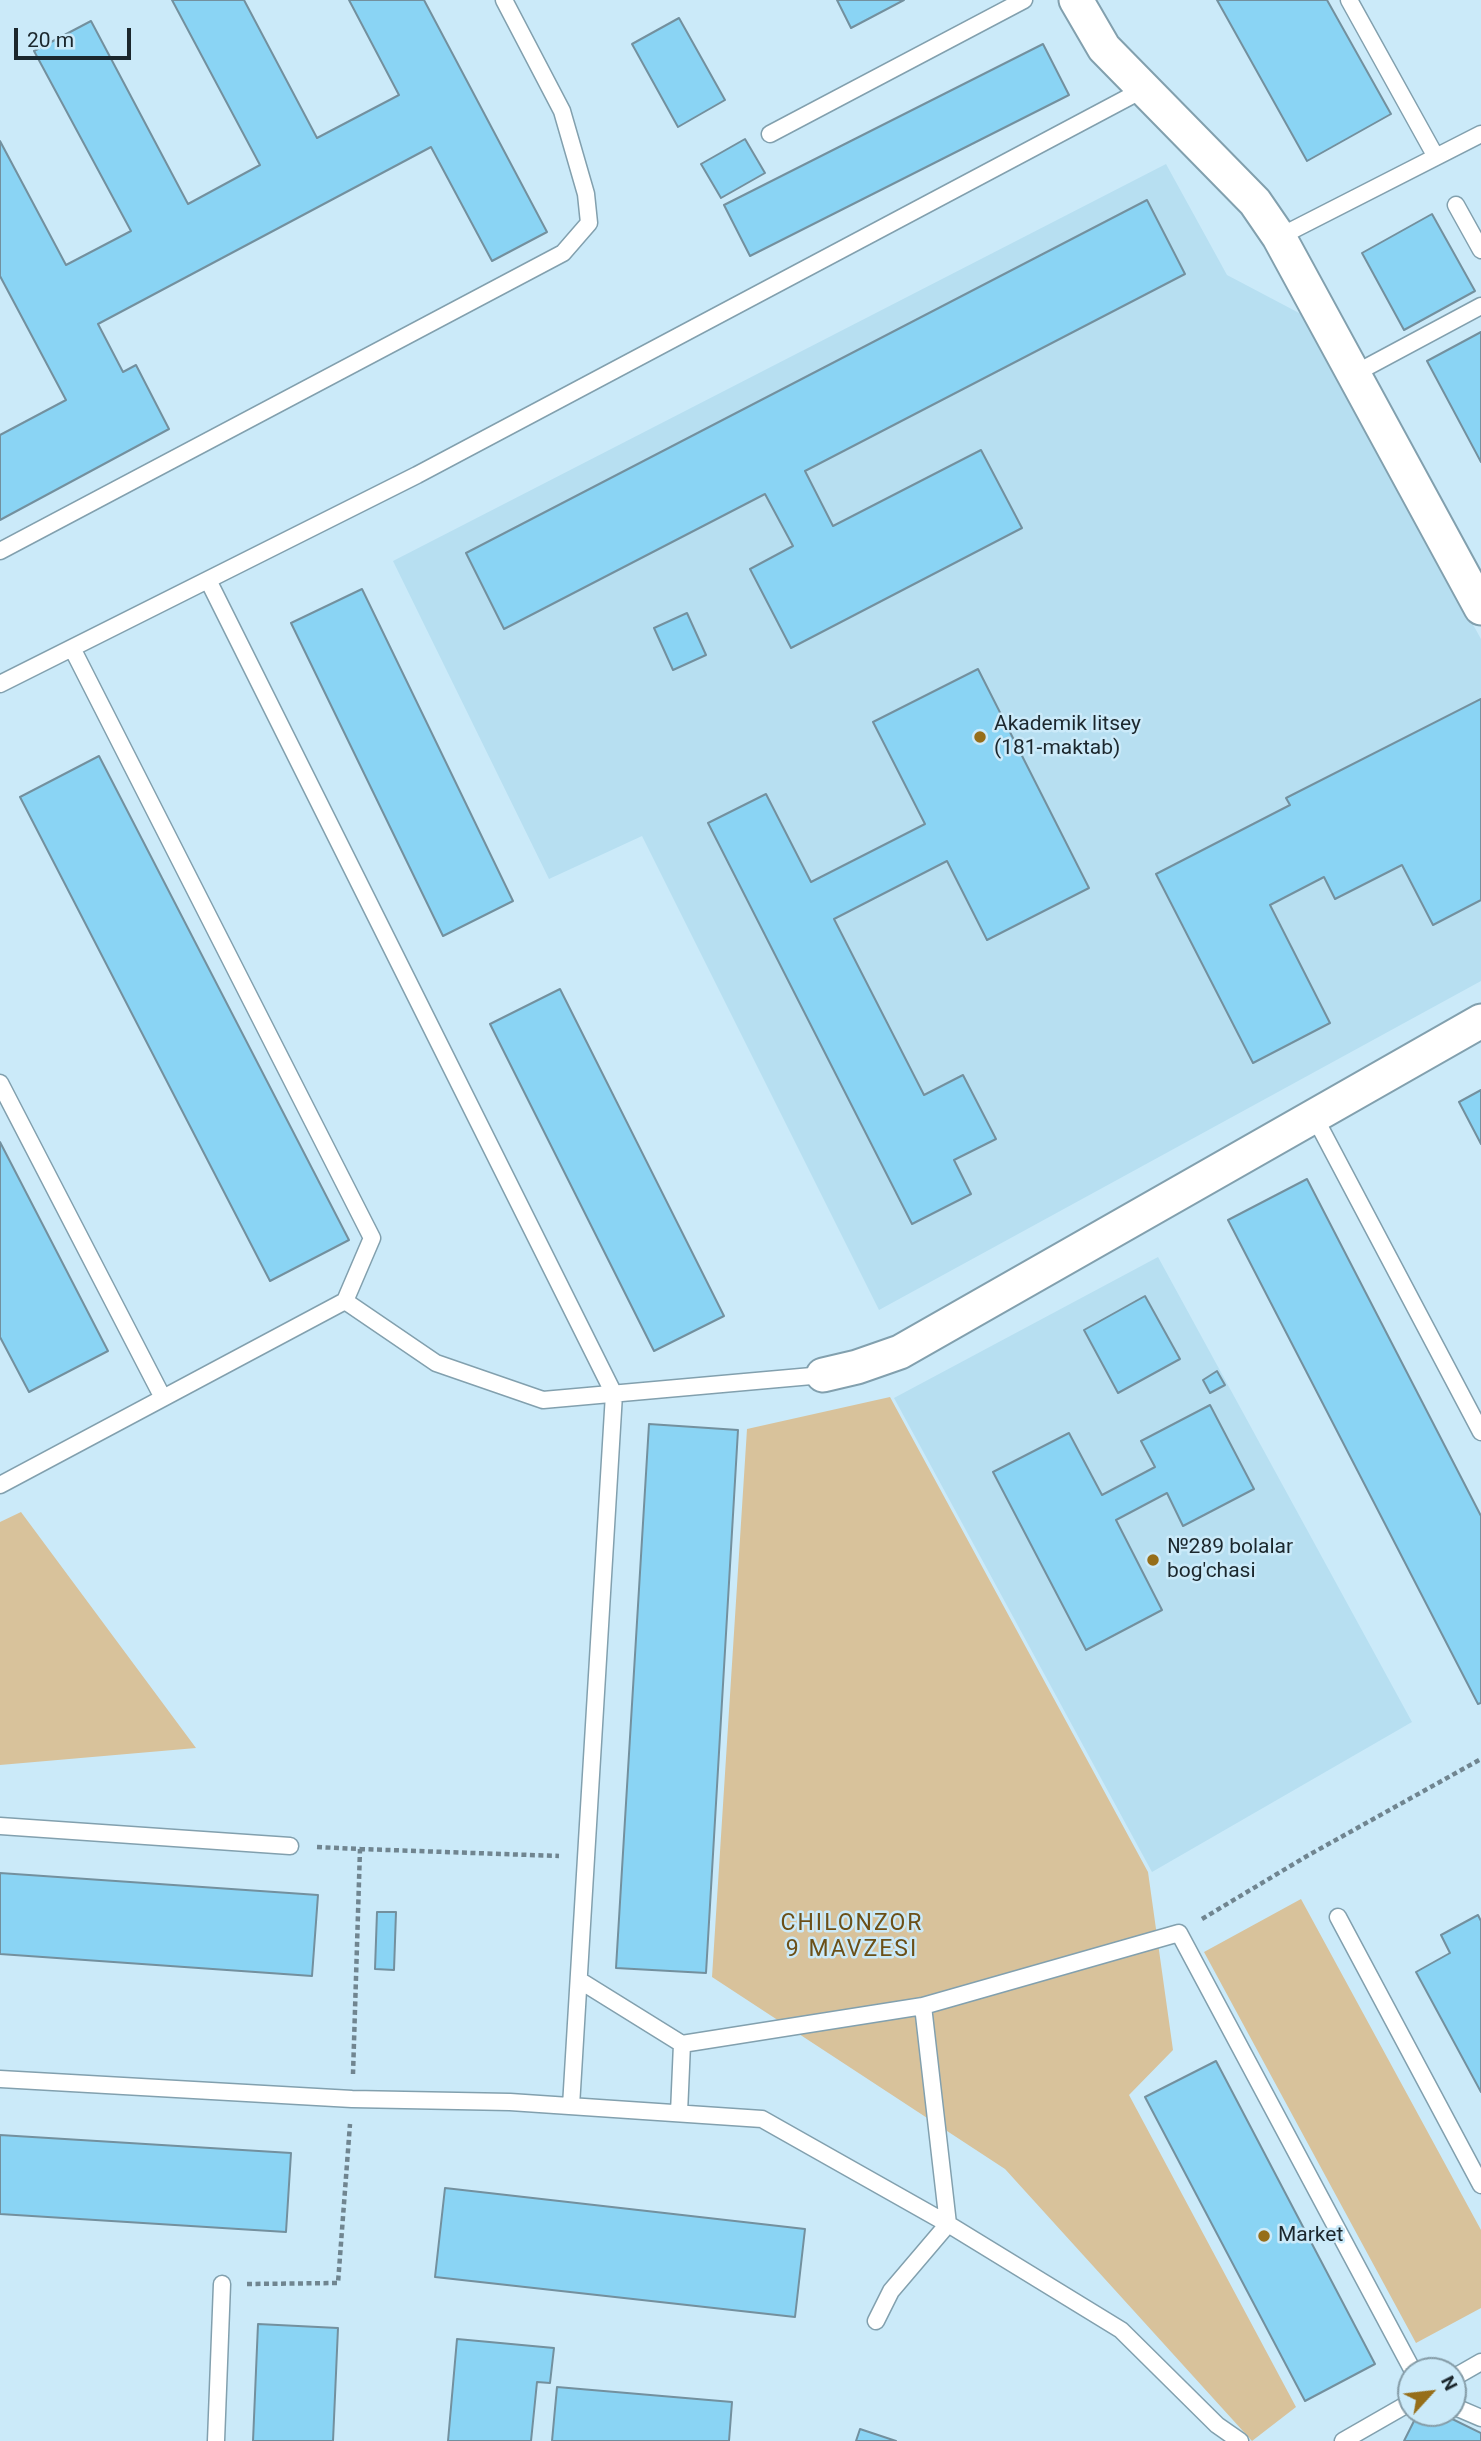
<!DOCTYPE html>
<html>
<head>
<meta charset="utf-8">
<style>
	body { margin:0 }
	#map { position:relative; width:1481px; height:2441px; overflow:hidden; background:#cbeaf9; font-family:Roboto,sans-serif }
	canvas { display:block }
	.north { position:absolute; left:1397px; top:2357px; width:70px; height:70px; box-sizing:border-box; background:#cbeaf9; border:2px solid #859ca7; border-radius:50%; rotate:63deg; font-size:19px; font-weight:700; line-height:28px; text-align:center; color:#1b272d }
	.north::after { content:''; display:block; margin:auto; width:24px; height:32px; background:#966e19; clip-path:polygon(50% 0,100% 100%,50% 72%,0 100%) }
	.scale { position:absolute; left:14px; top:28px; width:117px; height:32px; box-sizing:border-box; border:4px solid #1b272d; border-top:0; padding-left:9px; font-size:21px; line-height:24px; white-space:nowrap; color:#1b272d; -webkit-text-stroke:5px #cbeaf9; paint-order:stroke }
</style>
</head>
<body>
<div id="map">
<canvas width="1481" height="2441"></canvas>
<div class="north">N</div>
<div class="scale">20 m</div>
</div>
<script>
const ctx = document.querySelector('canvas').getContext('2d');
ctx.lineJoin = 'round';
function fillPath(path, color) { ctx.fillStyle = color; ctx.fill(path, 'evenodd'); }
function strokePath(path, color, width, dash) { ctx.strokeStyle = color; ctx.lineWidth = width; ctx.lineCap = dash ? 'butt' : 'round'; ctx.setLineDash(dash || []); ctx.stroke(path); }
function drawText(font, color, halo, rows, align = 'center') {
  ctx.font = font + ' Roboto,sans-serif'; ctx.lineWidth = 5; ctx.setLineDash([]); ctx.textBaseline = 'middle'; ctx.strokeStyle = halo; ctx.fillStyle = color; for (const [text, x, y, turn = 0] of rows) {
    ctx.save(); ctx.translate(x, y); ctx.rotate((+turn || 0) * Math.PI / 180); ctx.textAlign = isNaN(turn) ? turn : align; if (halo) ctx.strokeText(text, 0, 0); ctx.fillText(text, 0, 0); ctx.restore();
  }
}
fillPath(new Path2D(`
	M1166 164 1227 275 1301 314 1481 639V981L879 1310 642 836 549 879 393 561Z
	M1158 1257 1412 1722 1152 1872 894 1398Z`), '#b7dff1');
fillPath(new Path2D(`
	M890 1397 1148 1872 1173 2050 1129 2095 1296 2407 1252 2441 1005 2169 712 1977 747 1429Z
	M21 1512 196 1748 0 1765V1522Z
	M1301 1899 1481 2230V2308L1416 2343 1204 1952Z`), '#d8c29b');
const building = new Path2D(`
	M172 0H244L317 138 399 95 349 0H424L547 232 492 261 431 147 98 324 123 372 136 365 169 429 0 520V435L66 400 0 276V141L66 265 131 231 34 51 91 21 188 204 260 165Z
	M837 0H904L851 28Z
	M1217 0H1327L1391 114 1307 161Z
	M679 18 725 100 678 127 632 44Z
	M1043 44 1069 95 750 256 724 205Z
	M745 139 765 173 721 198 701 164Z
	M1147 200 1185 274 805 471 833 526 981 450 1022 528 791 648 750 569 793 546 765 494 504 629 466 553Z
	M1432 214 1475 291 1404 330 1362 253Z
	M1481 332V462L1427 361Z
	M362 589 513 901 443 936 291 623Z
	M687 613 706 655 673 670 654 628Z
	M978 669 1089 888 987 940 947 861 834 919 924 1095 963 1075 996 1139 954 1160 971 1194 912 1224 708 823 766 794 811 882 925 824 873 722Z
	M1481 699V900L1433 925 1402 865 1335 899 1324 877 1270 905 1330 1023 1253 1063 1156 874 1290 805 1286 798Z
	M99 756 349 1240 270 1281 20 797Z
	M560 989 724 1316 654 1351 490 1024Z
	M1481 1090V1144L1459 1102Z
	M0 1142 108 1351 29 1392 0 1337Z
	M1307 1179 1481 1516V1703L1478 1704 1228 1220Z
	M1145 1296 1180 1359 1118 1393 1084 1330Z
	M1217 1371 1225 1385 1210 1393 1203 1380Z
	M1210 1405 1254 1489 1183 1526 1167 1493 1116 1520 1162 1610 1086 1650 993 1472 1069 1433 1102 1495 1155 1467 1141 1441Z
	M649 1424 738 1430 706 1973 616 1968Z
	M0 1873 318 1895 312 1976 0 1954Z
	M377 1912H396L394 1970 375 1969Z
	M1478 1915 1481 1921V2092L1416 1972 1450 1953 1441 1935Z
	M1216 2061 1375 2364 1305 2401 1145 2097Z
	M0 2135 291 2153 286 2232 0 2214Z
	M445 2188 805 2229 795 2317 435 2277Z
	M258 2324 338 2328 333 2441H253Z
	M457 2339 554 2348 550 2383 537 2382 531 2441H448Z
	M557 2387 732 2402 729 2441H552Z
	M1418 2413H1440L1481 2433V2441H1404Z
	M860 2429 896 2441H856Z`);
fillPath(building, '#8ad4f4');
strokePath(building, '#73909e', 2);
const service = new Path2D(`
	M1349 0 1436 157
	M770 134 1024 0
	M1456 205 1481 250
	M1279 237 1481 134
	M1354 374 1481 306
	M0 551 563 253 589 223 586 194 562 111 504 0
	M208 580 614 1394 571 2106
	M0 684 417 475 1144 89
	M0 1083 163 1398
	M1314 1116 1481 1432
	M345 1301 436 1363 543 1400 823 1375
	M0 1485 345 1301 372 1238 72 648
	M0 1826 290 1846
	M1338 1917 1481 2185
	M579 1980 682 2044 923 2006
	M0 2079 352 2099 510 2102 762 2119 948 2224 1121 2330 1217 2425 1240 2441
	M679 2113 682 2044
	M876 2321 891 2291 948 2224 923 2006 1179 1933 1413 2371
	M1453 2378 1481 2362
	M1453 2406 1481 2418
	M216 2441 222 2284
	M1343 2441 1411 2402`);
const minor = new Path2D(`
	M1076 0 1104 48 1255 202 1279 237 1481 608
	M823 1375 857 1367 900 1352 1481 1021`);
strokePath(service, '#82a0ae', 19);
strokePath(minor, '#82a0ae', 37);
strokePath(new Path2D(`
	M317 1847 360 1849 353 2074
	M360 1849 559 1856
	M1202 1919 1307 1856 1481 1759
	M247 2284 338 2283 350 2124`), '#708590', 4.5, [5, 3.5]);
strokePath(service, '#fff', 16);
strokePath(minor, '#fff', 33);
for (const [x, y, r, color] of [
	[980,737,7,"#966e19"],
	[1153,1560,7,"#966e19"],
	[1264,2236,7,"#966e19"]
]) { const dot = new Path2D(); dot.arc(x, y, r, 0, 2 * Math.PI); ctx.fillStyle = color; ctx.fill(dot); strokePath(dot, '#cbeaf9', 2.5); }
drawText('21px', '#1b272d', '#cbeaf9', [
	["Akademik litsey",994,725],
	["(181-maktab)",994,749],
	["№289 bolalar",1167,1548],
	["bog'chasi",1167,1572],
	["Market",1278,2236]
], 'left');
ctx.letterSpacing = '2px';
drawText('23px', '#6b4f17', '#cbeaf9', [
	["CHILONZOR",852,1924],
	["9 MAVZESI",852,1950]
]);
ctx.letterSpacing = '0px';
</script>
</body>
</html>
